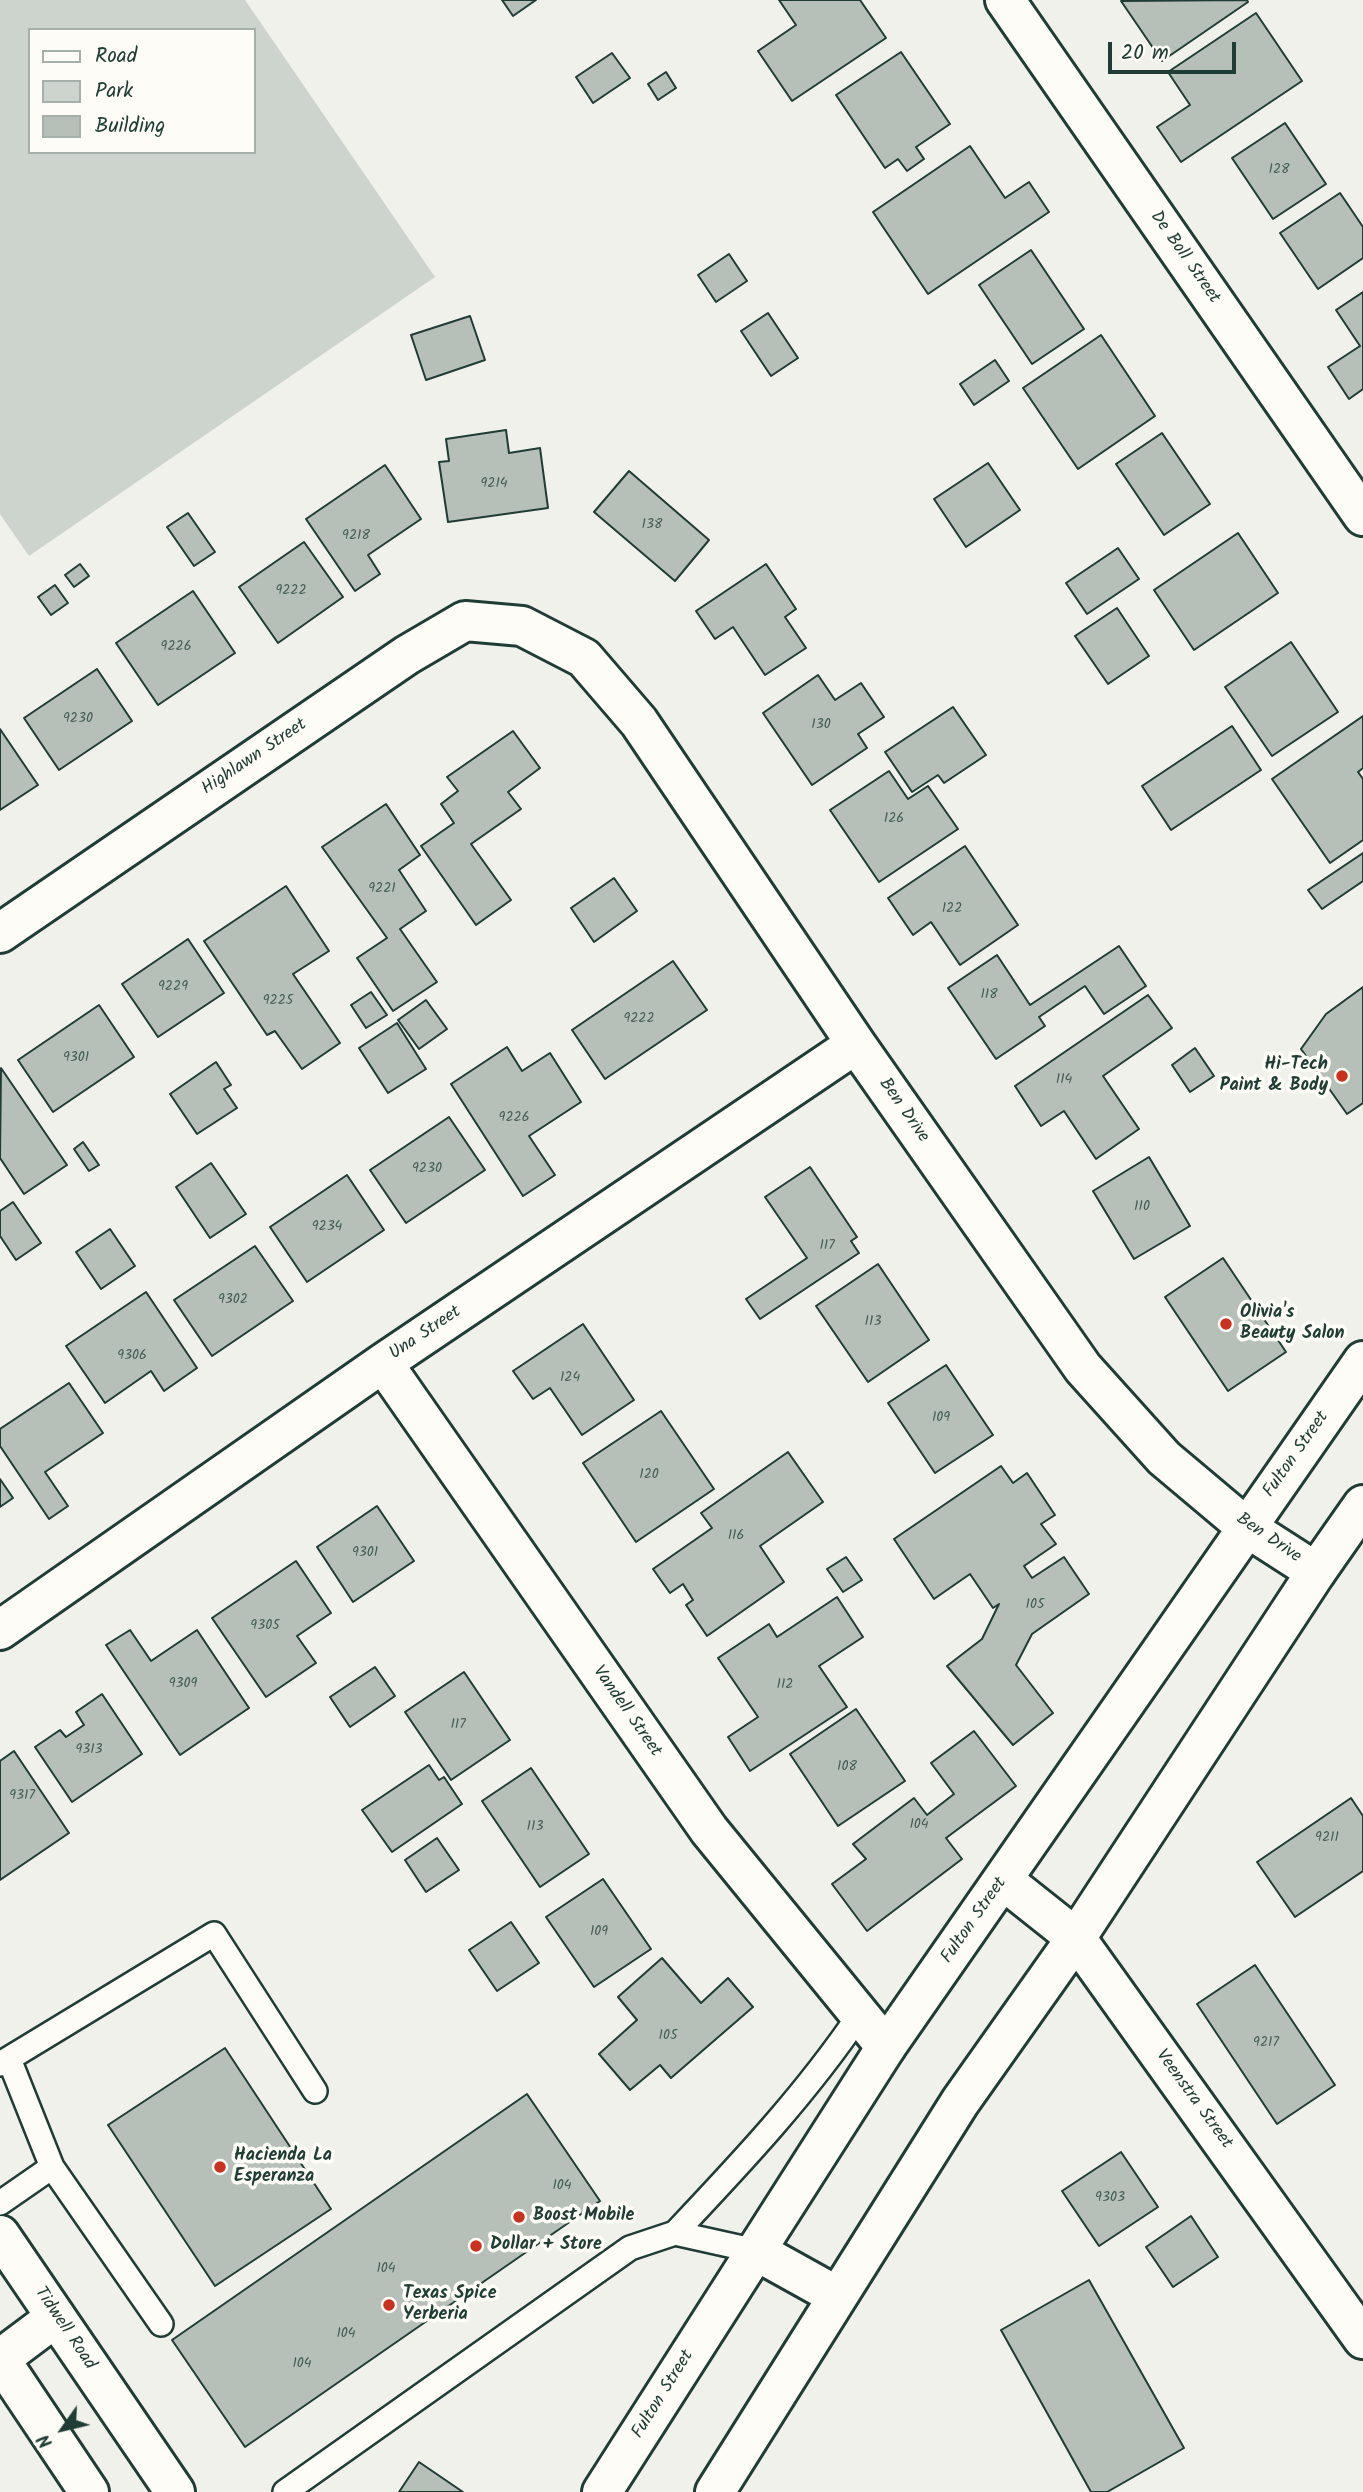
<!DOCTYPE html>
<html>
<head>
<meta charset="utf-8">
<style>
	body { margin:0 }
	#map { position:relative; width:1363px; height:2492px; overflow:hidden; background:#f0f1eb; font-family:Kalam,sans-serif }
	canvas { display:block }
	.legend { position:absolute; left:28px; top:28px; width:228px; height:126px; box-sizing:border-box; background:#fdfcf7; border:2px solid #a4b0a9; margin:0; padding:9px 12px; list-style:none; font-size:21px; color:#1f3d34 }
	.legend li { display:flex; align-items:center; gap:14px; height:35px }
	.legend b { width:35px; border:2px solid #a4b0a9 }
	.north { position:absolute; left:28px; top:2394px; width:70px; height:70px; -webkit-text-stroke:5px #fdfcf7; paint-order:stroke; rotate:236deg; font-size:19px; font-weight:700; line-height:28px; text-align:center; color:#1f3d34 }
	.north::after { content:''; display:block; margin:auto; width:24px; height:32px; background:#1f3d34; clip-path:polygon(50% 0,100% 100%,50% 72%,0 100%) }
	.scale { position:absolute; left:1108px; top:42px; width:128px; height:32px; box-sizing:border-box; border:4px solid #1f3d34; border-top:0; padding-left:9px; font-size:21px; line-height:24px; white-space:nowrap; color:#1f3d34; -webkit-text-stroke:5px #fdfcf7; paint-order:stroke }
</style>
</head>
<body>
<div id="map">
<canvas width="1363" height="2492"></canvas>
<ul class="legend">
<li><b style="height:9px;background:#fdfcf7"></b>Road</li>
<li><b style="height:19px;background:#cdd3cd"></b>Park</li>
<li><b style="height:19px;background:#b6bfb8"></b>Building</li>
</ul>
<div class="north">N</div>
<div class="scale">20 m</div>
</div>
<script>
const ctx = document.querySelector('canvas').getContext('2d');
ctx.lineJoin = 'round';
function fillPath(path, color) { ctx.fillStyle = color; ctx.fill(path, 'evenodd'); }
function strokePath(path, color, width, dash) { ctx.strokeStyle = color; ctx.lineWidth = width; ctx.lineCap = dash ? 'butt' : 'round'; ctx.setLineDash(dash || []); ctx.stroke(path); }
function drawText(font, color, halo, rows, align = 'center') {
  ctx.font = font + ' Kalam,sans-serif'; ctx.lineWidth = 7; ctx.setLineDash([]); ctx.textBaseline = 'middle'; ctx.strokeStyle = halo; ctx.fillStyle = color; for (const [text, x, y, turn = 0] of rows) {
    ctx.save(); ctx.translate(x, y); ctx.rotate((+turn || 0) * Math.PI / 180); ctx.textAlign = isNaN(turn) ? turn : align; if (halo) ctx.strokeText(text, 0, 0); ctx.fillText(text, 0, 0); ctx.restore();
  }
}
fillPath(new Path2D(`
	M0 0H245L435 277 29 556 0 514ZM30 30H254V152H30Z`), '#cdd3cd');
const building = new Path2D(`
	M502 0H536L513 16Z
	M779 0H860L886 38 792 101 758 51 796 25Z
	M1247 0 1248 2 1162 61 1121 1Z
	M1256 13 1302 81 1181 162 1157 127 1190 105 1168 72Z
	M901 52 950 124 916 147 924 159 907 171 898 159 885 168 836 95Z
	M612 53 630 78 593 103 576 77Z
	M666 72 676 88 658 100 648 84Z
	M1285 123 1326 184 1273 219 1232 158Z
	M970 146 1005 198 1029 182 1049 212 928 294 873 212Z
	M1340 193 1363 227V258L1318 289 1280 233Z
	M1031 250 1084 329 1032 364 979 285Z
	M729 254 747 281 716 302 698 275Z
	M1363 292V389L1349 399 1328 367 1360 346 1336 310Z
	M768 313 798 358 771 376 741 331Z
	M470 316 485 360 426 380 411 335Z
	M1101 335 1155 416 1078 469 1023 388Z
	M995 360 1009 381 974 405 960 384Z
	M506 430 509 453 540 448 548 508 448 522 439 462 449 461 446 439Z
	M1162 433 1210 504 1164 535 1116 464Z
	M988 463 1020 510 966 547 934 499Z
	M385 465 421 519 368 555 380 574 355 591 306 519Z
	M629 471 709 540 675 581 594 512Z
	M188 513 215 552 194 566 167 527Z
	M1238 533 1278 593 1194 650 1154 590Z
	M304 542 343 597 278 643 239 587Z
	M1118 548 1139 579 1087 614 1066 583Z
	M80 564 89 576 74 587 65 575Z
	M766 564 796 609 785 617 806 648 765 675 733 627 715 639 696 611Z
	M55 585 68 603 51 615 38 597Z
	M193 591 235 653 158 705 116 643Z
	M1117 608 1149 656 1108 684 1075 636Z
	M1291 642 1338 712 1272 756 1225 687Z
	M97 669 132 721 59 770 24 718Z
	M818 675 835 700 861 683 884 717 858 734 867 748 812 785 763 713Z
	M953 707 986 755 944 783 938 775 912 792 885 752Z
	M1363 716V768L1358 772 1363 779V840L1330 863 1272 779Z
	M1232 726 1261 770 1171 830 1142 786Z
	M0 729 38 785 0 810Z
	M513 731 540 768 508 792 521 809 471 844 511 900 476 925 421 846 454 823 441 804 458 791 447 777Z
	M889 771 908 799 928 786 958 829 879 882 830 810Z
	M386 804 420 855 399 870 426 911 400 929 437 982 393 1011 357 958 387 938 322 847Z
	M965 846 1018 925 960 965 931 922 913 935 888 898Z
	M1363 853V881L1322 909 1308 890Z
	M614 878 637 911 594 942 571 908Z
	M286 886 329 951 293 974 340 1043 302 1069 275 1031 267 1035 204 941Z
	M188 939 224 993 158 1037 122 984Z
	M1119 946 1146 986 1104 1014 1085 986 1039 1017 1045 1026 996 1059 948 988 997 955 1030 1005Z
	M673 961 707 1010 605 1079 572 1030Z
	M1363 987V1103L1347 1114 1301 1049 1326 1014Z
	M371 992 387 1015 366 1028 351 1005Z
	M1148 995 1172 1028 1103 1076 1139 1129 1096 1159 1064 1111 1041 1126 1015 1086Z
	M426 1000 447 1029 419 1049 398 1020Z
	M99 1005 134 1057 53 1112 18 1060Z
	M397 1023 426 1069 388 1093 359 1048Z
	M507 1047 522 1071 550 1053 581 1102 529 1136 555 1175 523 1196 451 1084Z
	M1195 1048 1214 1076 1190 1092 1172 1065Z
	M216 1062 231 1085 224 1089 237 1108 197 1134 170 1094Z
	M1 1068 67 1165 24 1194 0 1158Z
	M449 1117 485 1170 406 1223 370 1170Z
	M83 1142 99 1165 89 1171 74 1149Z
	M1149 1157 1190 1226 1134 1259 1093 1191Z
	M211 1163 246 1214 210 1238 176 1187Z
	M810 1167 857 1237 851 1241 859 1253 760 1319 746 1299 807 1258 765 1197Z
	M347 1175 384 1230 307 1282 270 1227Z
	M13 1202 41 1243 16 1260 0 1236V1211Z
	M110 1229 135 1266 101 1289 76 1252Z
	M255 1246 293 1301 212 1356 174 1300Z
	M1223 1258 1286 1352 1228 1391 1165 1297Z
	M878 1264 929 1340 868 1382 816 1306Z
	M146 1292 197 1368 164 1391 151 1371 105 1403 66 1346Z
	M583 1324 634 1400 582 1435 550 1388 533 1399 513 1371Z
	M946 1365 993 1435 935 1473 888 1403Z
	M69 1383 103 1433 45 1472 68 1506 49 1519 0 1446V1429Z
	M661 1411 714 1489 636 1542 583 1463Z
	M788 1452 823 1502 760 1546 784 1582 707 1636 686 1605 693 1600 683 1584 670 1593 653 1569 712 1528 701 1513Z
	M1001 1466 1013 1483 1027 1473 1055 1515 1041 1524 1056 1544 1024 1566 1032 1578 1064 1557 1089 1594 1032 1634 1016 1665 1053 1713 1013 1745 947 1666 982 1639 999 1604 993 1608 970 1574 934 1599 894 1539Z
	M0 1479 13 1498 0 1507Z
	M377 1506 414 1561 353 1602 317 1547Z
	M846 1557 862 1580 843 1592 827 1569Z
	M296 1561 331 1613 297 1636 316 1663 266 1697 212 1618Z
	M837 1597 863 1637 819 1666 847 1707 750 1771 728 1737 758 1717 718 1658 769 1624 777 1637Z
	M130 1630 151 1661 197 1630 249 1708 180 1755 106 1645Z
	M375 1667 395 1696 350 1727 330 1697Z
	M464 1672 510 1740 451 1780 405 1712Z
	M102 1694 142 1754 72 1802 35 1747 60 1730 66 1737 84 1725 76 1712Z
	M856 1709 905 1781 838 1826 790 1754Z
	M974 1731 1016 1786 946 1838 962 1859 867 1931 832 1884 866 1859 853 1844 914 1798 927 1815 954 1794 931 1763Z
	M14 1751 69 1833 0 1880V1761Z
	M429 1765 439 1780 444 1777 462 1804 392 1852 362 1810Z
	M531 1768 589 1854 540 1887 482 1801Z
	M1351 1798 1363 1816V1871L1295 1917 1257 1862Z
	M437 1838 459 1870 426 1892 405 1860Z
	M603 1879 651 1949 594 1987 546 1917Z
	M511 1922 539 1963 497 1991 469 1950Z
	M662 1958 701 2003 728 1978 753 2007 671 2078 660 2065 630 2090 599 2054 637 2020 618 1997Z
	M1255 1965 1335 2085 1277 2124 1197 2004Z
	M225 2048 331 2209 215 2286 108 2125Z
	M527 2094 600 2201 245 2447 172 2340Z
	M1121 2152 1158 2207 1099 2246 1062 2191Z
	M1191 2216 1218 2257 1173 2287 1146 2247Z
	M1089 2280 1184 2448 1107 2492H1091L1001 2330Z
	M419 2462 463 2492H399Z`);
fillPath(building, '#b6bfb8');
strokePath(building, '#1f3d34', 2);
const lane = new Path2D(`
	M9 2059 52 2167 161 2324
	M0 2064 214 1934 315 2091
	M0 2203 52 2167
	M675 2233C741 2163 806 2094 860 2014
	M285 2492 630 2248 675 2233 756 2251`);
const street = new Path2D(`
	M1005 0 1363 516
	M0 933 407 655 465 621 522 626 584 658 639 722 856 1044 1083 1368 1164 1458 1246 1527 1316 1572
	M383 1363 709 1830 886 2047
	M0 1630 383 1363 856 1044
	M1003 1880 1076 1938 1363 2339`);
const secondary = new Path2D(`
	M0 2235 175 2492
	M756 2251 837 2296
	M0 2359 89 2492
	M0 2359 56 2317
	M602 2492 886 2047 1363 1361
	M715 2492 960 2102 1076 1938 1316 1572 1363 1505`);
strokePath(lane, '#1f3d34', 28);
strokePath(street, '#1f3d34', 44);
strokePath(secondary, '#1f3d34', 44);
strokePath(lane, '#fdfcf7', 23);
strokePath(street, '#fdfcf7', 38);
strokePath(secondary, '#fdfcf7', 38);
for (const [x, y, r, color] of [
	[1342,1076,7,"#c8321e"],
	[1226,1324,7,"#c8321e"],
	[220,2167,7,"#c8321e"],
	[519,2217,7,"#c8321e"],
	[476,2246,7,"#c8321e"],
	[389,2305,7,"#c8321e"]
]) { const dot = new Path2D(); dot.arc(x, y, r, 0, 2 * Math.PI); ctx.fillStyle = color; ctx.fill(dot); strokePath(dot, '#fdfcf7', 2.5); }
drawText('14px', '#455e55', null, [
	["128",1279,171],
	["9214",494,485],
	["138",652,526],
	["9218",356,537],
	["9222",291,592],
	["9226",176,648],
	["9230",78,720],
	["130",821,726],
	["126",894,820],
	["9221",382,890],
	["122",952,910],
	["9229",173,988],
	["118",989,996],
	["9225",278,1002],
	["9222",639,1020],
	["9301",76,1059],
	["114",1064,1081],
	["9226",514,1119],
	["9230",427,1170],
	["110",1142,1208],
	["9234",327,1228],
	["117",827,1247],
	["9302",233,1301],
	["113",873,1323],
	["9306",132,1357],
	["124",570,1379],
	["109",941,1419],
	["120",649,1476],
	["116",736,1537],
	["9301",365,1554],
	["105",1035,1606],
	["9305",265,1627],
	["9309",183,1685],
	["112",785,1686],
	["117",458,1726],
	["9313",89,1751],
	["108",847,1768],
	["9317",22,1797],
	["104",919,1826],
	["113",535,1828],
	["9211",1327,1839],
	["109",599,1933],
	["105",668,2037],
	["9217",1266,2044],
	["104",562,2187],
	["9303",1110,2199],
	["104",386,2270],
	["104",346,2335],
	["104",302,2365]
]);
drawText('18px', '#1f3d34', '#fdfcf7', [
	["De Boll Street",1184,258,55],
	["Highlawn Street",255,758,-34],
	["Ben Drive",903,1111,55],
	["Una Street",426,1334,-34],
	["Fulton Street",1297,1455,-55],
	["Ben Drive",1268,1539,34],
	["Vandell Street",626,1712,55],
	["Fulton Street",975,1921,-55],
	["Veenstra Street",1193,2100,54],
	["Tidwell Road",64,2329,56],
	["Fulton Street",664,2395,-58]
]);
drawText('bold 18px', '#1f3d34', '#fdfcf7', [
	["Hi-Tech",1328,1066,"right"],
	["Paint & Body",1328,1087,"right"],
	["Olivia's",1240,1314],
	["Beauty Salon",1240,1335],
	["Hacienda La",234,2157],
	["Esperanza",234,2178],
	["Boost Mobile",533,2217],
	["Dollar + Store",490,2246],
	["Texas Spice",403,2295],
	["Yerberia",403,2316]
], 'left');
</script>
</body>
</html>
